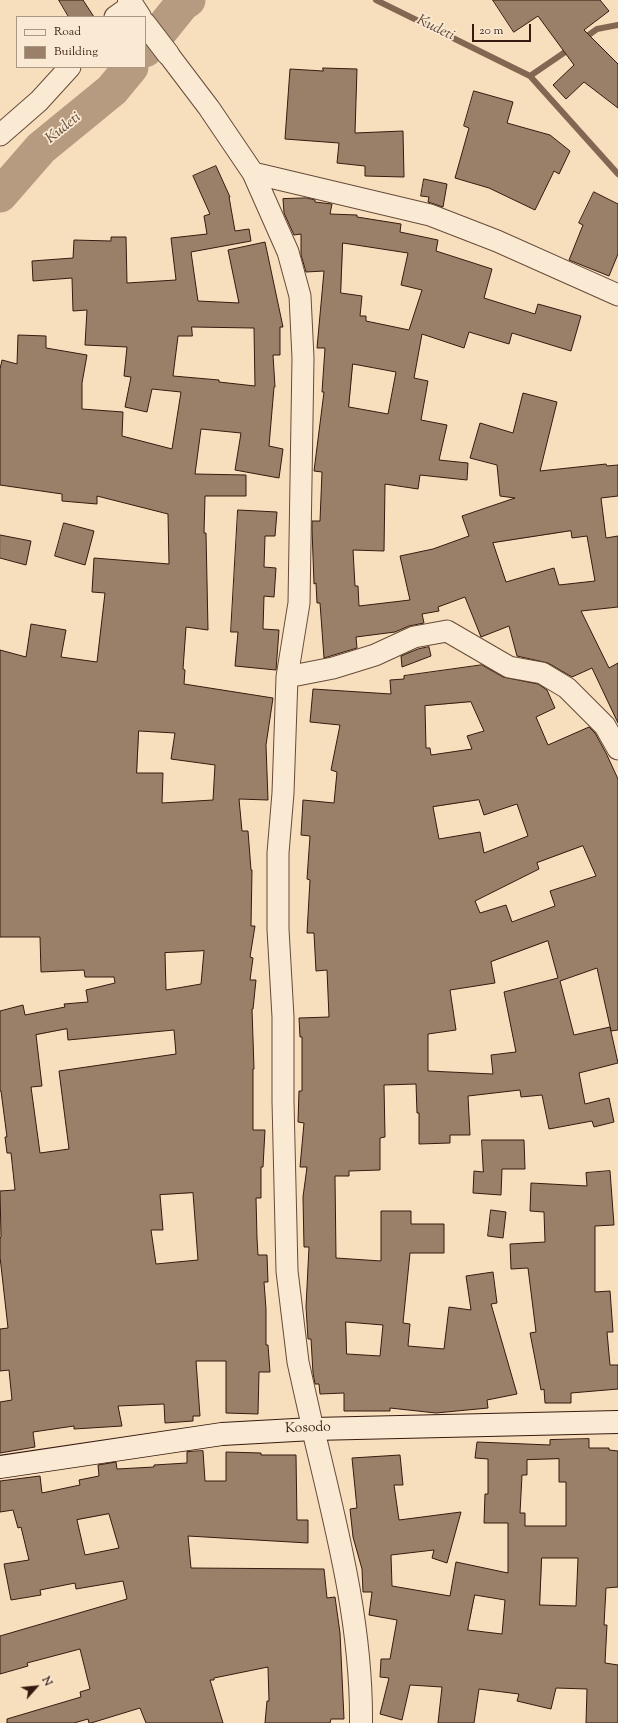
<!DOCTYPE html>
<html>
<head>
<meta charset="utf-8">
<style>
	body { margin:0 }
	#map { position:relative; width:618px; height:1723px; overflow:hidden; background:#f7debc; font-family:"Sorts Mill Goudy",serif }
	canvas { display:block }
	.legend { position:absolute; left:16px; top:16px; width:130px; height:52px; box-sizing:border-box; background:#faead3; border:1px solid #ac9785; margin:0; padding:5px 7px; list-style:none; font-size:12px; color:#371a0f }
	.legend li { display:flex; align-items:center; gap:8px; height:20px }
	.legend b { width:20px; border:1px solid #ac9785 }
	.north { position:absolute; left:16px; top:1667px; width:40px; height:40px; -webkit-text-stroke:3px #faead3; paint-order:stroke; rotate:63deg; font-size:11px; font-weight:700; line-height:16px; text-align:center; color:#371a0f }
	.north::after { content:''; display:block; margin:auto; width:14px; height:18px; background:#371a0f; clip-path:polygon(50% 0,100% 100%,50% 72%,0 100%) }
	.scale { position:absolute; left:472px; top:24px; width:59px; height:18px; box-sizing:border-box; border:2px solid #371a0f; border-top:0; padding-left:5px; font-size:12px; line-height:14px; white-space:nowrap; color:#371a0f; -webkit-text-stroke:3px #faead3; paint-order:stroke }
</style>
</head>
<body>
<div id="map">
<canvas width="618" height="1723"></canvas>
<ul class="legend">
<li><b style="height:5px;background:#faead3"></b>Road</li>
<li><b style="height:11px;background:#9b8069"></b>Building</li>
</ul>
<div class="north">N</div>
<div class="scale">20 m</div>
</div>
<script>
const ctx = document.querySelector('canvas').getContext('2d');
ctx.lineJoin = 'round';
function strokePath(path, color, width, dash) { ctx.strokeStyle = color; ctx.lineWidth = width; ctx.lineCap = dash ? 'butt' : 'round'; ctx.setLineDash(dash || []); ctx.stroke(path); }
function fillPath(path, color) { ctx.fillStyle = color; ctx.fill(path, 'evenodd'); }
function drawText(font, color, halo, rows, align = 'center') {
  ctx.font = font + ' "Sorts Mill Goudy",serif'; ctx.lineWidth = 3.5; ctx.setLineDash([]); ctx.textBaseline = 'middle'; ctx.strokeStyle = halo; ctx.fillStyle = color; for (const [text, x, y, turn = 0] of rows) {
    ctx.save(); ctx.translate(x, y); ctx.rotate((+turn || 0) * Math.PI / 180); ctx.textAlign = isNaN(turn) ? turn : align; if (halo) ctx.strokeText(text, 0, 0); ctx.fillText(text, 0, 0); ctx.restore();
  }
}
strokePath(new Path2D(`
	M376 0 530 76 618 174
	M583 39 597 29 618 25
	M530 76 571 48`), '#836753', 6);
strokePath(new Path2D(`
	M145 50 182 4 188 0
	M0 195 41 148 112 90 131 67`), '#b69b81', 35);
const building = new Path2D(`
	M59 0H83L94 17H69Z
	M493 0H600L609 11 584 30 618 64V108L584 82 566 99 553 85 574 65 538 16 514 32Z
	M323 68 357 69 355 133 403 131 404 177 365 176V166L337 163 339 143 285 139 290 69 323 71Z
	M474 91 513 102 507 123 550 135 570 151 559 174 554 171 535 210 489 188 455 178 469 128 464 126Z
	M216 166 230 197H229L235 231 249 229 251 241 191 252 198 301 239 303 228 250 265 242 283 327H280V355H273L275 387H274L269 446 283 449 279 478 235 470 241 433 201 429 195 474 246 475V496H205L204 533H206L208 630 186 627 183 669 185 670 184 684 273 698 266 745 268 800 239 799 242 831H248L251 870H252L251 926H255L250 957 253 958 250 980H256L253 1009H252L254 1069H253V1130H265L263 1167H261V1198H256L257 1238 258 1255H267L268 1282H264L266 1309V1345H268L270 1372H259L258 1414 226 1413V1361H196L200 1416H193V1421L165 1423 164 1404 118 1406 122 1426 74 1429V1426L33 1432 35 1447 0 1453V1402L12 1400 9 1370 0 1371V1329L8 1328 0 1257V1238L1 1237 0 1191 15 1190 11 1153H7L5 1137H7L1 1091H0V1011L23 1005 25 1015 65 1007 64 1004 88 1002 86 990 115 983 114 977H85L84 970 41 972 40 937H0V650L26 657 31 624 66 630 61 657 97 662 105 593 92 592 94 558 169 564 168 514 97 496V504L62 501V494L0 485V369L2 360 17 364 18 335 46 336V348L87 355 82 383V409L123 412 122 436 172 449 181 392 152 389 147 412 125 407 131 377 124 376 127 347 85 345 87 310 73 311 72 278 33 281 32 261 73 258 74 240 111 241V237H126L127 283 176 280 171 238 207 234 204 216 210 214 193 176ZM192 327 254 328 255 386 219 382V380L173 376 178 336H192ZM139 731 175 733 171 759 215 765 213 800 162 803 163 773H137ZM204 951 201 984 166 990 165 953ZM67 1029 68 1040 174 1030 176 1054 59 1071 69 1149 40 1153 31 1087 42 1086 36 1035ZM193 1193 198 1260 156 1264 151 1230H163L160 1195Z
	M424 179 447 184 443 207 428 202 429 197 421 196Z
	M594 192 618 204V254L609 276 569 260 583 225 579 223Z
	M307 198 315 200V202L332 204 330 214 357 215V217L401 224 400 232 438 240 436 251 492 269 484 298 535 314 538 304 581 316 571 351 512 333 509 344 469 332 464 348 422 334 414 378 428 381 421 420 447 425 439 460 468 463 467 480 420 475 418 489 385 484 384 551 353 550 355 586H358L359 606 410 600 400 556 433 549 469 536 462 516 515 498 500 496 497 465 470 458 480 423 513 433 523 393 557 402 540 471 606 464 607 466 618 465V496L601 498 606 538 618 536V607L581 611 609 668 618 663V723L592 668 572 677 548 663 517 656 509 626 481 637 465 597 438 607 439 611 422 614 424 623 409 626 395 632 356 637 357 648 324 658 320 603H317L316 583 314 584 312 529V521H320L322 472 314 471 324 392H322L325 348H317L324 271 306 272 301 255V234L294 235 284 213 283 199ZM343 243 408 253 401 285 422 290 409 330 366 321V316H360L362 296 341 293ZM353 364 396 372 388 414 349 407ZM571 531 572 538 587 536 595 581 559 585 554 568 506 582 493 543Z
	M238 510 277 512 275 536H265L264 567 276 568 274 597 264 596 263 629 279 630 276 670 235 666 238 632H231Z
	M64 523 94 531 85 565 55 556Z
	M0 535 31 541 26 565 0 558Z
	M429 647 431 656 402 667 401 656 418 649Z
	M482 665 503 677 538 684 547 690 555 708 536 717 548 745 589 727 595 733 606 753 618 779V1030L611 1031 597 968 560 981 574 1035 610 1027 618 1063 579 1073 585 1104 609 1098 614 1122 594 1127 592 1121 549 1129 542 1095 521 1097 520 1090 468 1096 470 1135H450V1143L419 1144V1113H417L416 1084 384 1085 385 1137 380 1138V1170L349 1171V1176H335L336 1258 381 1261V1211H411V1224H444V1253H410L403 1323 410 1324 408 1346 444 1349 449 1307 471 1310 466 1276 493 1272 497 1303 491 1304 517 1394 487 1400 488 1408 436 1413 390 1408V1411H344V1393L320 1394 319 1384H315L313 1373 311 1339H308L306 1307 309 1247H304L303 1197 307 1167H300L304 1123 298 1122 299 1091H302V1037H300L299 1018 329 1017 327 970 316 971 314 933H307L310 880 307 879 310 836 301 835 303 800 334 803 337 772 331 770 340 725 310 722 313 689 391 694 390 680 404 679V676ZM471 702 484 731 467 736 472 749 431 755 430 748H426L425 706ZM479 800 484 815 517 804 528 836 484 853 480 832 439 839 433 807ZM583 846 596 876 550 891 555 906 512 922 506 905 480 913 475 901 539 869 537 863ZM548 941 558 978 504 992 516 1052 491 1055 493 1074 428 1071V1034L456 1030 450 990 495 983 491 962ZM346 1322 383 1325 380 1356 347 1354Z
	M482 1140H524L525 1169H502L501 1195 473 1193 474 1171 483 1172Z
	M610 1171 614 1225 595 1226V1292L610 1291 613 1332H607L610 1365H618V1389L571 1393V1403H545L544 1389 541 1390 530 1333 536 1332 528 1268 511 1269 510 1244 545 1242 544 1212 530 1211 531 1183 587 1186 586 1173Z
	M491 1210 506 1212 503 1238 488 1236Z
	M589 1439V1448H609V1450L618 1451V1587L606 1588 604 1625H607L605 1663 618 1665V1723H586L587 1689 556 1688 551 1709 517 1701 519 1694 479 1689 474 1723H438L442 1687 410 1685 402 1720 380 1714 389 1678 380 1677 381 1659H390L397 1620 369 1615 372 1592H363L362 1569 353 1537 350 1509 357 1508 352 1458 400 1455 403 1485H394L399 1520 461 1512 447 1563 432 1558 434 1550 391 1555 392 1586 450 1596 456 1562 508 1573V1523H484L485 1494H488V1459L475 1458 477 1442 550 1445V1440ZM559 1459V1482H566V1526H525V1513H520L522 1475H527V1460ZM542 1558H578L576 1606 540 1605ZM475 1595 505 1600 502 1634 468 1630Z
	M203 1451 205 1481H226V1452L261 1453V1455H296L297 1520H308V1543L188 1536 191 1568 324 1569 327 1598 335 1597 340 1633 344 1719H331L330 1723H265L267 1701H269L268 1667 214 1678V1680H210L223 1723H146L140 1708 91 1723H89L88 1719 74 1723H7V1719L81 1697 80 1692 90 1689 80 1649 27 1663 28 1666 0 1674V1636L127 1599 123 1581 76 1589 75 1583 40 1590 41 1595 11 1600 4 1564 29 1560 21 1527 18 1528 13 1510 0 1512V1481L40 1476 42 1493 80 1485 79 1480 99 1476 98 1465 116 1462 117 1469 154 1467V1465L187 1463V1452ZM109 1514 119 1548 85 1555 77 1520Z`);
fillPath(building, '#9b8069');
strokePath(building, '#371a0f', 1);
const minor = new Path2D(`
	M115 17 132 5
	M168 54 209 108 253 173 288 252 300 296 303 358 299 603 287 677 283 793 278 853V929L283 1017V1101L287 1271 298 1362 313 1429
	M0 135 39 101 70 67
	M253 173 430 215 497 241 618 295
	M287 677 333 668 375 655 414 637 447 631 509 667 542 673 567 688 605 726 618 749`);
const tertiary = new Path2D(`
	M129 0 140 17
	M145 24 168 54
	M313 1429C336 1526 362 1623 361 1723`);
const secondary = new Path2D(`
	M0 1467 222 1434 313 1429 618 1422`);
strokePath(minor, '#674b3a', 23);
strokePath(tertiary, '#674b3a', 24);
strokePath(secondary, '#371a0f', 24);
strokePath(minor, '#faead3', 21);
strokePath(tertiary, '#faead3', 22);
strokePath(secondary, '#faead3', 22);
drawText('14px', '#371a0f', '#faead3', [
	["Kosodo",308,1429,-2]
]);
drawText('italic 15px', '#634737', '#faead3', [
	["Kudeti",435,29,26],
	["Kudeti",64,129,-39]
]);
</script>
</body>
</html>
